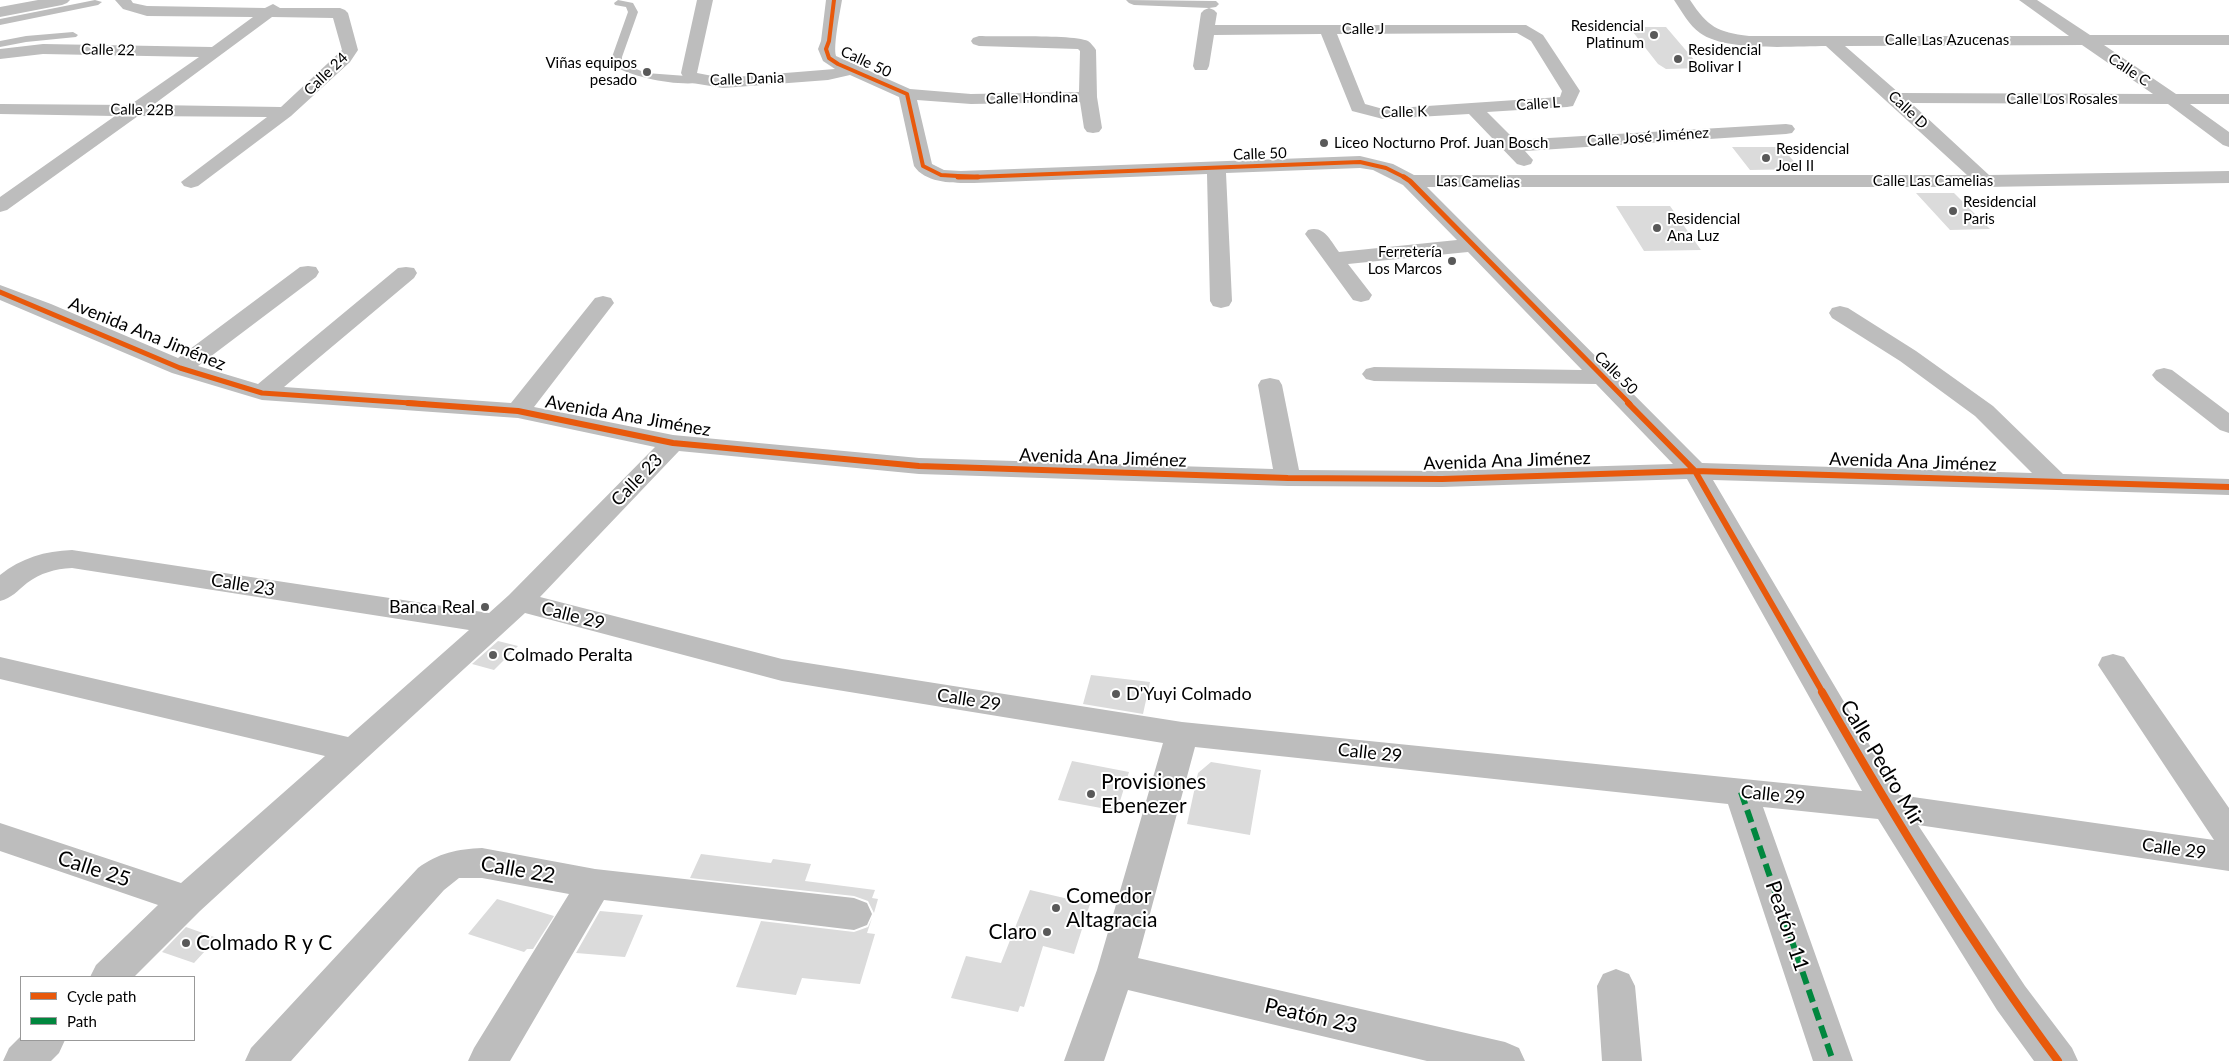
<!DOCTYPE html>
<html>
<head>
<meta charset="utf-8">
<style>
	body { margin:0 }
	#map { position:relative; width:2229px; height:1061px; overflow:hidden; background:#fff; font-family:Lato,sans-serif }
	canvas { display:block }
	.legend { position:absolute; left:20px; top:976px; width:175px; height:65px; box-sizing:border-box; background:#fff; border:1px solid #999; margin:0; padding:6px 9px; list-style:none; font-size:15px; color:#000 }
	.legend li { display:flex; align-items:center; gap:10px; height:25px }
	.legend b { width:25px; border:1px solid #999 }
</style>
</head>
<body>
<div id="map">
<canvas width="2229" height="1061"></canvas>
<ul class="legend">
<li><b style="height:6px;background:#e8590c"></b>Cycle path</li>
<li><b style="height:6px;background:#00873e"></b>Path</li>
</ul>
</div>
<script>
const ctx = document.querySelector('canvas').getContext('2d');
ctx.lineJoin = 'round';
function fillPath(path, color) { ctx.fillStyle = color; ctx.fill(path, 'evenodd'); }
function strokePath(path, color, width, dash) { ctx.strokeStyle = color; ctx.lineWidth = width; ctx.lineCap = dash ? 'butt' : 'round'; ctx.setLineDash(dash || []); ctx.stroke(path); }
function drawText(font, color, halo, rows, align = 'center') {
  ctx.font = font + ' Lato,sans-serif'; ctx.lineWidth = 4; ctx.setLineDash([]); ctx.textBaseline = 'middle'; ctx.strokeStyle = halo; ctx.fillStyle = color; for (const [text, x, y, turn = 0] of rows) {
    ctx.save(); ctx.translate(x, y); ctx.rotate((+turn || 0) * Math.PI / 180); ctx.textAlign = isNaN(turn) ? turn : align; if (halo) ctx.strokeText(text, 0, 0); ctx.fillText(text, 0, 0); ctx.restore();
  }
}
fillPath(new Path2D(`
	M1629 27H1666L1701 68 1666 69 1658 64Z
	M1732 147H1781L1801 169 1750 170Z
	M1916 193H1954L1990 229 1950 230Z
	M1616 206H1670L1701 250 1644 251Z
	M498 641 518 646 494 670 472 664Z
	M1091 675 1150 682 1143 714 1083 704Z
	M1072 761 1129 772 1117 811 1058 800Z
	M1211 762 1261 770 1250 835 1187 824 1198 773Z
	M701 854 771 863 773 859 811 864 805 881 875 890 872 898 878 899 874 913 868 901 854 896 690 878Z
	M1030 890 1090 904 1074 954 1043 946 1024 1007 1020 1006 1018 1012 951 998 966 956 1001 963Z
	M497 899 554 916 533 949H527L524 952 468 934Z
	M600 911 643 915 625 957 576 953Z
	M872 918 867 933 875 934 860 984 802 978 796 995 736 987 761 921 854 932 868 927Z
	M186 927 217 938 194 963 162 952Z`), '#dbdbdb');
fillPath(new Path2D(`
	M95 0 102 2 98 5 0 25V19Z
	M618 0 633 3 638 12 622 57V63L646 73 700 77 705 80 704 82C680 87 634 78 614 66L612 57 628 12 626 7 615 5 614 3Z
	M73 32 78 35 76 37 26 42 0 47V41L26 36Z`), '#bdbdbd');
fillPath(new Path2D(`
	M38 0H70L67 3 62 5 0 17V7Z
	M115 0H131L133 3 147 6 265 8 273 4 280 8H340L345 10 348 13 358 50 350 62 291 116 198 186 191 188 184 186 181 182 267 117 138 116 7 210 0 212V197L115 116 0 114V104L130 105 199 57 43 54 0 59V49L43 44 212 47 253 17 147 16 123 9ZM272 17 333 18 342 50 281 107 153 105Z
	M697 0H713L697 73 723 78 835 69 823 61 818 49 821 41 826 0H842C840 12 833 46 836 56L910 89 971 94 1079 92 1080 51 1078 49 979 46 973 44 971 41 973 38 979 36C999 37 1074 34 1088 41 1091 43 1094 47 1096 50L1097 97 1102 128 1099 132 1093 133 1087 132 1084 128 1080 102 971 104 917 100 932 164 944 170 961 171 1360 156 1393 164 1414 175H1967L1826 46C1794 46 1726 52 1700 33 1689 25 1682 12 1674 0H1690C1708 27 1717 32 1749 36H2069L2019 0H2037L2090 35H2229V45H2104L2176 94H2229V104H2190L2229 132V147L2223 145 2168 104 1911 103 1989 175 2229 171V183L1984 187H1427L1702 463 2032 473 1975 416 1900 361 1832 318 1829 313 1832 308 1840 306 1848 308 1916 351 1993 406 2063 474 2229 479V495L1713 480 1899 795 2214 840 2098 665 2102 657 2113 654 2124 657 2229 808V871L1918 825 2025 986 2072 1048 2078 1061H2034L1997 1010 1878 819 1763 807 1853 1061H1813L1728 804 1195 747 1138 958 1505 1042 1519 1048 1525 1061H1427L1128 990 1104 1061H1064L1097 970 1163 743 782 681 525 613 200 911 134 977H90L96 965 158 905 0 851V823L181 883 325 756 0 679V657L348 737 469 630 72 568C54 569 41 573 27 583 17 591 12 598 0 601V575C21 558 45 551 72 550L489 613 509 595 655 447 518 418 262 400 172 373 0 300V285L51 304 178 358 300 267 308 266 316 267 319 272 316 277 198 366 258 384 398 268 406 267 414 268 417 273 414 278 284 387 511 403 595 298 603 296 611 298 614 303 534 407 673 435 919 458 1273 469 1258 385 1261 380 1270 378 1279 380 1282 385 1299 470 1442 471 1673 464 1596 384 1374 381 1366 379 1362 374 1366 369 1374 367 1582 370 1468 252 1348 264 1372 295 1369 300 1361 302 1353 300 1305 234 1308 230C1324 225 1330 240 1339 252L1457 240 1403 185 1373 170 1360 168 1226 173 1232 301 1229 306 1221 308 1213 306 1210 301 1207 174 974 183C955 183 926 184 914 166L899 97 850 75 828 80 723 88 686 82 681 73ZM2082 45 2153 94 1899 93 1845 46ZM679 451 919 474 1288 486 1442 487 1687 479 1862 791 1182 722 782 659 540 597Z
	M1126 0 1216 1 1219 4 1216 7 1209 8 1214 10 1217 13 1215 25H1526L1543 35 1580 91 1573 106 1567 107 1487 112 1515 140 1786 124 1792 125 1795 129 1792 133 1786 134 1525 151 1533 160 1531 164 1524 166 1517 164 1469 114 1383 119 1352 111 1321 34 1214 35 1209 66 1207 70H1195L1193 66 1201 13 1204 10 1209 8 1134 5 1129 3ZM1517 33 1531 41 1562 91 1560 97 1383 109 1365 104 1337 34Z
	M2164 368 2172 370 2229 413V433L2220 430 2156 380 2152 375 2156 370Z
	M482 848 595 869 854 898 867 903 872 914 867 925 854 930 604 900 510 1061H468L474 1048 569 894 482 878H459L444 890 291 1061H245L251 1048 418 868C438 853 458 849 482 848Z
	M1616 969 1629 974 1635 986 1642 1061H1602L1597 986 1603 974Z
	M21 1036V1040H65L59 1053 51 1061H3L9 1048Z`), '#bdbdbd');
strokePath(new Path2D(`
	M1741 792 1833 1061`), '#00873e', 6, [13, 6]);
strokePath(new Path2D(`
	M834 0 829 41 826 49 829 58 838 64 907 94 923 166 941 175 974 177 1360 162 1386 168 1406 178`), '#e8590c', 4);
strokePath(new Path2D(`
	M958 177H978
	M1404 177 1410 181 1630 404
	M0 292 180 368 262 393 425 404`), '#e8590c', 5);
strokePath(new Path2D(`
	M408 403 518 411 673 443 919 466 1288 478 1442 479 1695 471 2229 487
	M1628 403 1695 471 1823 693`), '#e8590c', 6);
strokePath(new Path2D(`
	M1822 692C1895 819 1971 944 2058 1061`), '#e8590c', 8);
for (const [x, y, r, color] of [
	[1654,35,5,"#595959"],
	[1678,59,5,"#595959"],
	[647,72,5,"#595959"],
	[1324,143,5,"#595959"],
	[1766,158,5,"#595959"],
	[1953,211,5,"#595959"],
	[1657,228,5,"#595959"],
	[1452,261,5,"#595959"],
	[485,607,5,"#595959"],
	[493,655,5,"#595959"],
	[1116,694,5,"#595959"],
	[1091,794,5,"#595959"],
	[1056,908,5,"#595959"],
	[1047,932,5,"#595959"],
	[186,943,5,"#595959"]
]) { const dot = new Path2D(); dot.arc(x, y, r, 0, 2 * Math.PI); ctx.fillStyle = color; ctx.fill(dot); strokePath(dot, '#fff', 2); }
drawText('15px', '#000', '#fff', [
	["Residencial",1644,26,"right"],
	["Platinum",1644,43,"right"],
	["Residencial",1688,50],
	["Bolivar I",1688,67],
	["Viñas equipos",637,63,"right"],
	["pesado",637,80,"right"],
	["Liceo Nocturno Prof. Juan Bosch",1334,143],
	["Residencial",1776,149],
	["Joel II",1776,166],
	["Residencial",1963,202],
	["Paris",1963,219],
	["Residencial",1667,219],
	["Ana Luz",1667,236],
	["Ferretería",1442,252,"right"],
	["Los Marcos",1442,269,"right"]
], 'left');
drawText('15px', '#000', '#fff', [
	["Calle J",1363,29],
	["Calle Las Azucenas",1947,40],
	["Calle 22",108,50,1],
	["Calle 50",866,62,25],
	["Calle C",2129,70,34],
	["Calle 24",326,74,-44],
	["Calle Dania",747,79,-2],
	["Calle Hondina",1032,98,-1],
	["Calle Los Rosales",2062,99],
	["Calle L",1538,104,-4],
	["Calle 22B",142,110,1],
	["Calle D",1908,110,43],
	["Calle K",1404,112,-1],
	["Calle José Jiménez",1648,137,-4],
	["Calle 50",1260,154,-2],
	["Calle Las Camelias",1933,181],
	["Las Camelias",1478,182,1],
	["Calle 50",1616,373,45]
]);
drawText('18px', '#000', '#fff', [
	["Avenida Ana Jiménez",147,334,22],
	["Avenida Ana Jiménez",628,416,10],
	["Avenida Ana Jiménez",1103,458,2],
	["Avenida Ana Jiménez",1507,461,-2],
	["Avenida Ana Jiménez",1913,462,2],
	["Calle 23",637,480,-46],
	["Calle 23",243,585,9],
	["Calle 29",573,616,14],
	["Calle 29",969,700,9],
	["Calle 29",1370,753,6],
	["Calle 29",1773,795,6],
	["Calle 29",2174,849,8]
]);
drawText('18px', '#000', '#fff', [
	["Banca Real",475,607,"right"],
	["Colmado Peralta",503,655],
	["D'Yuyi Colmado",1126,694]
], 'left');
drawText('21px', '#000', '#fff', [
	["Calle Pedro Mir",1882,763,59],
	["Calle 25",94,869,18],
	["Calle 22",518,870,10],
	["Peatón 11",1787,926,71],
	["Peatón 23",1311,1016,13]
]);
drawText('21px', '#000', '#fff', [
	["Provisiones",1101,782],
	["Ebenezer",1101,806],
	["Comedor",1066,896],
	["Altagracia",1066,920],
	["Claro",1037,932,"right"],
	["Colmado R y C",196,943]
], 'left');
</script>
</body>
</html>
